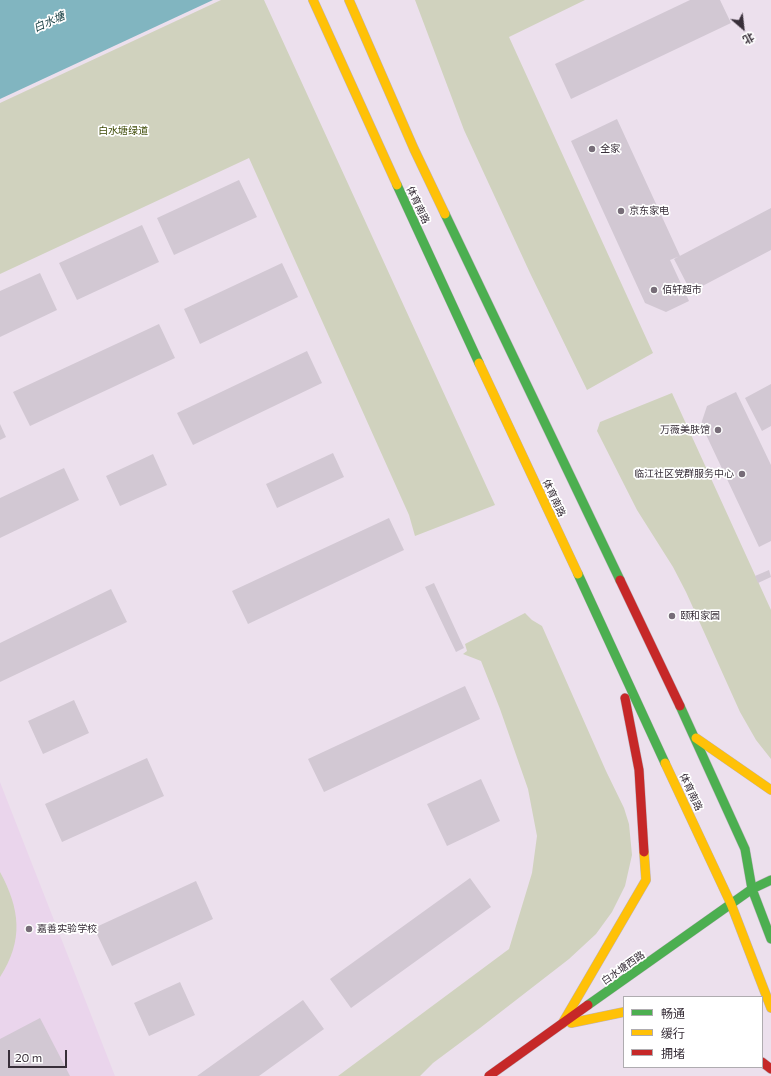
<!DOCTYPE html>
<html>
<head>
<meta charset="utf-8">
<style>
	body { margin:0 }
	#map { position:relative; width:771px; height:1076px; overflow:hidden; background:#ece0ed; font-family:Commissioner,"Noto Sans SC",sans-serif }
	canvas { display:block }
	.legend { position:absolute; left:623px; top:996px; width:140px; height:72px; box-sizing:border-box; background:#fff; border:1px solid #afacb0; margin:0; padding:5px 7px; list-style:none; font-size:12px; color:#382f39 }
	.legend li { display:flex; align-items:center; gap:8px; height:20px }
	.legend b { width:20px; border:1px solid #afacb0 }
	.north { position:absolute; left:723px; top:8px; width:40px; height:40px; -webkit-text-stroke:3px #fff; paint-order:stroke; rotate:152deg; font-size:11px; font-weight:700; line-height:16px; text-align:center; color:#382f39 }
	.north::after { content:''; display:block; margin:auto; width:14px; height:18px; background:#382f39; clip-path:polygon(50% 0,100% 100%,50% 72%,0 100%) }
	.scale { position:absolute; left:8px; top:1050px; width:59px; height:18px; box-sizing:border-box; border:2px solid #382f39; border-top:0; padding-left:5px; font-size:12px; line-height:14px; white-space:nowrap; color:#382f39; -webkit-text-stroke:3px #fff; paint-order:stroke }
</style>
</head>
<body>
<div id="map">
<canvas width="771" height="1076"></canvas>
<ul class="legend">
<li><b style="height:5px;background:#4caf50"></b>畅通</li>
<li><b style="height:5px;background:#ffc107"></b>缓行</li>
<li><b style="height:5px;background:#c62828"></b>拥堵</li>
</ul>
<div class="north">北</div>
<div class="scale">20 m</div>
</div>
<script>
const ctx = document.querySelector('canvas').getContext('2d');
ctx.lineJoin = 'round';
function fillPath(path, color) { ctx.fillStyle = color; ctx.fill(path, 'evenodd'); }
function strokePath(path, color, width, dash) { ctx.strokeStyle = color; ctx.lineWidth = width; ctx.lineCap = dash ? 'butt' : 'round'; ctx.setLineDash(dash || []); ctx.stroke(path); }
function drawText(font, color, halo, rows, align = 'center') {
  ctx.font = font + ' Commissioner,"Noto Sans SC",sans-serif'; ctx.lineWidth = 3.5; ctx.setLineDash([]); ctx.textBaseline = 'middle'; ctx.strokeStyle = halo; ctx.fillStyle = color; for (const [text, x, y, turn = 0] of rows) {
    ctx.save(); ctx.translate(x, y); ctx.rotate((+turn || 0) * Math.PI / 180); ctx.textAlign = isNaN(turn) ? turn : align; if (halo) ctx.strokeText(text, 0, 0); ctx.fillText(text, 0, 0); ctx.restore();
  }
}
fillPath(new Path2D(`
	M0 782 115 1076H0Z`), '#ead5ec');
fillPath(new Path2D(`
	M221 0H264L495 505 415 536 409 515 249 158 0 274V103Z
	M415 0H585L509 37 653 353 587 390 530 273 464 130Z
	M672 393 771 610V759L756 740 740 712 686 592 673 567 637 510 597 431 600 422Z
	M525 613 532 620 542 626 606 771 624 808 629 824 632 855 625 886 612 912 596 934 569 959 480 1028 433 1063 420 1076H338L509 949 532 873 537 836 528 789 500 709 481 661 463 654 467 651 465 644Z
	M0 872C20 909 24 940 0 977Z`), '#d0d2be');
fillPath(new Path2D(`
	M0 0H213L0 99Z`), '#81b5c0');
fillPath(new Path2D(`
	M690 0H720L731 23 571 99 555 64Z
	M617 119 680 256 670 260 689 301 666 312 645 303 571 141Z
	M239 180 257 217 174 255 157 218Z
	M771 208V250L691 292 674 259Z
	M142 225 159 262 77 300 59 263Z
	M282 263 298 297 200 344 184 309Z
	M40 273 57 310 0 337V291Z
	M159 324 175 358 30 426 13 392Z
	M307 351 322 383 193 445 177 413Z
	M771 384V426L762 431 745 398Z
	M736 392 771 465V541L759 547 701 424 707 406Z
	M0 424 6 437 0 440Z
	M333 453 344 477 277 508 266 484Z
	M153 454 167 485 120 506 106 476Z
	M64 468 79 500 0 538V498Z
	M389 518 404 550 248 624 232 591Z
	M769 570 771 577 758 583 755 576Z
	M434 583 464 648 456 652 425 587Z
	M111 589 127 622 0 682V643Z
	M465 686 480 719 324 792 308 759Z
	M74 700 89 733 43 754 28 721Z
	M147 758 164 796 62 842 45 804Z
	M481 779 500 821 447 846 427 804Z
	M470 878 491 907 351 1008 330 979Z
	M196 881 213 919 112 966 94 928Z
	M180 982 195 1015 149 1036 134 1003Z
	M303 1000 324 1029 259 1076H197Z
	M40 1018 70 1076H0V1039Z`), '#d2c8d3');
const fast = new Path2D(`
	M397 185 479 363
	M445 214 620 580
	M578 574 665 763
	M680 706 745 849 752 889 771 939
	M588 1005 752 889 771 880`);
const slow = new Path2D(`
	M313 0 397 185
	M349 0 414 149 445 214
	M479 363 578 574
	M696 738 771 790
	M665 763 731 904 771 1008
	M571 1023 624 1012
	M562 1024 646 880 644 852`);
const jam = new Path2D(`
	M620 580 680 706
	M625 698 639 770 644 852
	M762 1062 771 1069
	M489 1076 588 1005`);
strokePath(fast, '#bcb2bd', 10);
strokePath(slow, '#bcb2bd', 10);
strokePath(jam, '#bcb2bd', 10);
strokePath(fast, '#4caf50', 9);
strokePath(slow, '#ffc107', 9);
strokePath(jam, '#c62828', 9);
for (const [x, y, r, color] of [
	[592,149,4,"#776d78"],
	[621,211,4,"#776d78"],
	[654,290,4,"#776d78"],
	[718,430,4,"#776d78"],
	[742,474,4,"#776d78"],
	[672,616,4,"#776d78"],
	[29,929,4,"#776d78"]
]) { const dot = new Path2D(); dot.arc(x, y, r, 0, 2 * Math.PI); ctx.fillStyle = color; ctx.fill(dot); strokePath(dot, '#fff', 1.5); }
drawText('10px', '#3c4904', '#fff', [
	["白水塘绿道",123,131]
]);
drawText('10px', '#382f39', '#fff', [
	["全家",600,149],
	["京东家电",629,211],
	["佰轩超市",662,290],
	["万薇美肤馆",710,430,"right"],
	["临江社区党群服务中心",734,474,"right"],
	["颐和家园",680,616],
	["嘉善实验学校",37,929]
], 'left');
drawText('10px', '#382f39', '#fff', [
	["体育南路",418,205,65],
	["体育南路",554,498,65],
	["体育南路",691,792,65],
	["白水塘西路",623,968,-35]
]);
drawText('italic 11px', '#163d41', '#fff', [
	["白水塘",49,22,-24]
]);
</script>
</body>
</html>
